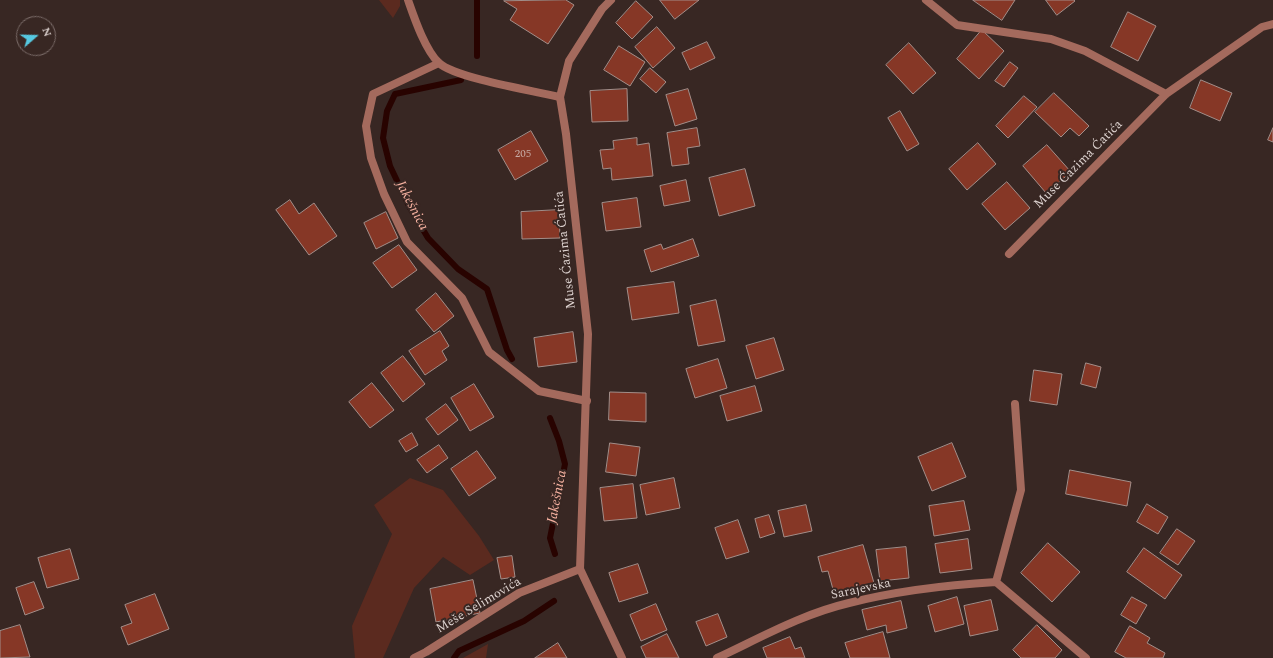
<!DOCTYPE html>
<html>
<head>
<meta charset="utf-8">
<style>
	body { margin:0 }
	#map { position:relative; width:1273px; height:658px; overflow:hidden; background:#382723; font-family:Spectral,serif }
	canvas { display:block }
	.north { position:absolute; left:16px; top:16px; width:40px; height:40px; box-sizing:border-box; background:#382723; border:1px solid #7a6b68; border-radius:50%; rotate:70deg; font-size:11px; font-weight:700; line-height:16px; text-align:center; color:#ddd2cf }
	.north::after { content:''; display:block; margin:auto; width:14px; height:18px; background:#56c9e1; clip-path:polygon(50% 0,100% 100%,50% 72%,0 100%) }
</style>
</head>
<body>
<div id="map">
<canvas width="1273" height="658"></canvas>
<div class="north">N</div>
</div>
<script>
const ctx = document.querySelector('canvas').getContext('2d');
ctx.lineJoin = 'round';
function fillPath(path, color) { ctx.fillStyle = color; ctx.fill(path, 'evenodd'); }
function strokePath(path, color, width, dash) { ctx.strokeStyle = color; ctx.lineWidth = width; ctx.lineCap = dash ? 'butt' : 'round'; ctx.setLineDash(dash || []); ctx.stroke(path); }
function drawText(font, color, halo, rows, align = 'center') {
  ctx.font = font + ' Spectral,serif'; ctx.lineWidth = 4; ctx.setLineDash([]); ctx.textBaseline = 'middle'; ctx.strokeStyle = halo; ctx.fillStyle = color; for (const [text, x, y, turn = 0] of rows) {
    ctx.save(); ctx.translate(x, y); ctx.rotate((+turn || 0) * Math.PI / 180); ctx.textAlign = isNaN(turn) ? turn : align; if (halo) ctx.strokeText(text, 0, 0); ctx.fillText(text, 0, 0); ctx.restore();
  }
}
fillPath(new Path2D(`
	M379 0H400V6L393 18Z
	M410 478 443 490 479 536 494 560 470 575 443 557 414 588 383 658H355L352 626 392 534 374 505Z
	M488 644 486 658H463Z`), '#5b2a1f');
strokePath(new Path2D(`
	M477 0V56
	M461 80 395 94 387 111 383 138 390 166 409 206 428 238 458 269 487 289 507 350 512 359
	M550 418 559 441 565 464 550 538 555 554
	M454 658 459 651 524 621 554 601`), '#280300', 6);
const building = new Path2D(`
	M566 0 574 5 548 44 510 20 517 9 504 1Z
	M660 0H699L675 19Z
	M973 0H1015L1002 20Z
	M1046 0H1074L1075 1 1057 15Z
	M636 1 653 17 632 39 616 23Z
	M1128 12 1156 26 1138 61 1111 47Z
	M657 27 675 48 653 68 635 47Z
	M982 30 1004 51 979 79 957 59Z
	M707 42 715 58 690 70 682 53Z
	M909 43 936 73 913 94 886 65Z
	M619 46 645 62 630 86 604 70Z
	M1010 62 1018 68 1004 87 995 81Z
	M650 68 666 82 656 93 640 79Z
	M1201 80 1232 93 1220 121 1190 108Z
	M627 89 628 121 592 122 590 91Z
	M688 89 697 119 675 126 666 95Z
	M1054 93 1089 126 1079 136 1070 128 1061 137 1035 112Z
	M1024 96 1037 107 1008 138 996 126Z
	M900 111 919 144 907 151 888 118Z
	M697 128 700 146 687 148 689 164 672 166 667 133Z
	M1273 128V142L1268 140Z
	M531 131 548 161 515 180 498 150Z
	M637 138V145L649 143 653 176 612 180 611 168 603 169 600 150 614 149 613 141Z
	M978 143 996 164 967 190 949 169Z
	M1047 145 1071 172 1046 193 1023 166Z
	M745 169 755 206 719 216 709 178Z
	M686 180 690 201 664 206 660 186Z
	M1007 182 1030 208 1005 230 982 204Z
	M637 198 641 227 606 231 602 203Z
	M290 200 299 214 314 203 337 236 309 255 276 210Z
	M559 210 560 238 522 239 521 212Z
	M386 212 398 238 376 249 364 223Z
	M693 239 699 256 651 272 644 250 661 244 663 249Z
	M399 245 417 270 392 288 373 263Z
	M674 282 679 313 632 320 627 288Z
	M436 293 454 316 434 332 416 310Z
	M716 300 725 341 698 346 690 306Z
	M440 331 449 346 442 351 447 360 425 375 409 351Z
	M573 332 577 362 538 367 534 338Z
	M774 338 784 370 756 379 746 346Z
	M403 356 425 384 403 402 381 373Z
	M718 359 727 388 695 398 686 369Z
	M1086 363 1101 367 1096 388 1081 384Z
	M1034 370 1062 374 1057 405 1030 401Z
	M372 383 394 410 370 428 349 402Z
	M474 384 494 417 470 431 451 398Z
	M755 386 762 411 727 421 720 396Z
	M610 392 646 393V422L609 420Z
	M446 404 458 420 438 435 426 419Z
	M412 433 418 445 406 452 399 441Z
	M610 443 640 447 636 476 606 472Z
	M952 443 966 477 932 491 918 457Z
	M439 445 448 458 427 473 417 460Z
	M477 451 496 478 469 496 451 469Z
	M1070 470 1131 482 1127 506 1066 494Z
	M674 478 680 508 646 515 640 485Z
	M633 484 637 518 604 521 600 488Z
	M964 501 970 530 934 536 929 506Z
	M1147 504 1168 517 1158 534 1137 522Z
	M806 505 812 531 784 537 778 511Z
	M769 515 775 533 760 538 755 519Z
	M738 520 749 552 726 559 715 528Z
	M1177 529 1195 541 1178 565 1160 553Z
	M968 539 972 569 940 573 935 544Z
	M1048 543 1080 572 1052 602 1021 573Z
	M863 545 874 583 834 593 828 571 822 572 818 557Z
	M906 547 909 578 880 581 876 550Z
	M1144 548 1182 575 1165 599 1127 572Z
	M70 549 79 579 47 588 38 558Z
	M512 556 515 577 501 579 497 558Z
	M638 564 648 593 619 602 609 573Z
	M473 580 480 613 436 622 430 589Z
	M34 582 44 608 25 615 16 588Z
	M155 594 169 629 128 645 121 627 132 623 125 605Z
	M957 597 964 624 935 632 928 606Z
	M1132 597 1147 605 1136 624 1121 615Z
	M991 600 998 630 970 636 964 606Z
	M901 601 907 628 887 633 886 625 867 630 862 610Z
	M656 604 667 630 641 641 630 615Z
	M718 614 727 637 706 646 696 622Z
	M20 625 30 657 0 658V631Z
	M1037 625 1062 650 1055 658H1021L1013 650Z
	M1130 626 1150 638 1147 643 1165 653 1163 658H1126L1115 652Z
	M883 632 890 658H850L845 643Z
	M667 634 679 658H646L641 647Z
	M790 637 795 649 801 647 805 658H767L763 648Z
	M558 643 567 658H535Z`);
fillPath(building, '#863726');
strokePath(building, '#a38e89', 1);
strokePath(new Path2D(`
	M408 0C414 17 425 50 439 63 455 78 534 91 560 97
	M926 0 957 25 1051 39 1085 51 1166 94
	M439 63 373 94 366 126 371 158 384 194 407 242 462 298 489 352 539 391 587 401
	M1009 254 1166 94 1262 27 1273 24
	M996 582 1021 490 1015 404
	M414 658 426 652 519 593 580 569
	M717 658C760 638 802 614 849 603 896 591 947 585 996 582L1086 658`), '#a46a5d', 8);
strokePath(new Path2D(`
	M611 0 602 9 569 61 560 97 566 134 588 334 580 569 622 658`), '#a46a5d', 8);
drawText('11px', '#c7aba5', null, [
	["205",523,155]
]);
drawText('13px', '#ddd2cf', '#382723', [
	["Muse Ćazima Ćatića",1079,165,-45],
	["Muse Ćazima Ćatića",566,250,-96],
	["Sarajevska",861,590,-12],
	["Meše Selimovića",479,606,-31]
]);
drawText('italic 14px', '#f7b2a1', '#382723', [
	["Jakešnica",411,206,62],
	["Jakešnica",558,497,-79]
]);
</script>
</body>
</html>
